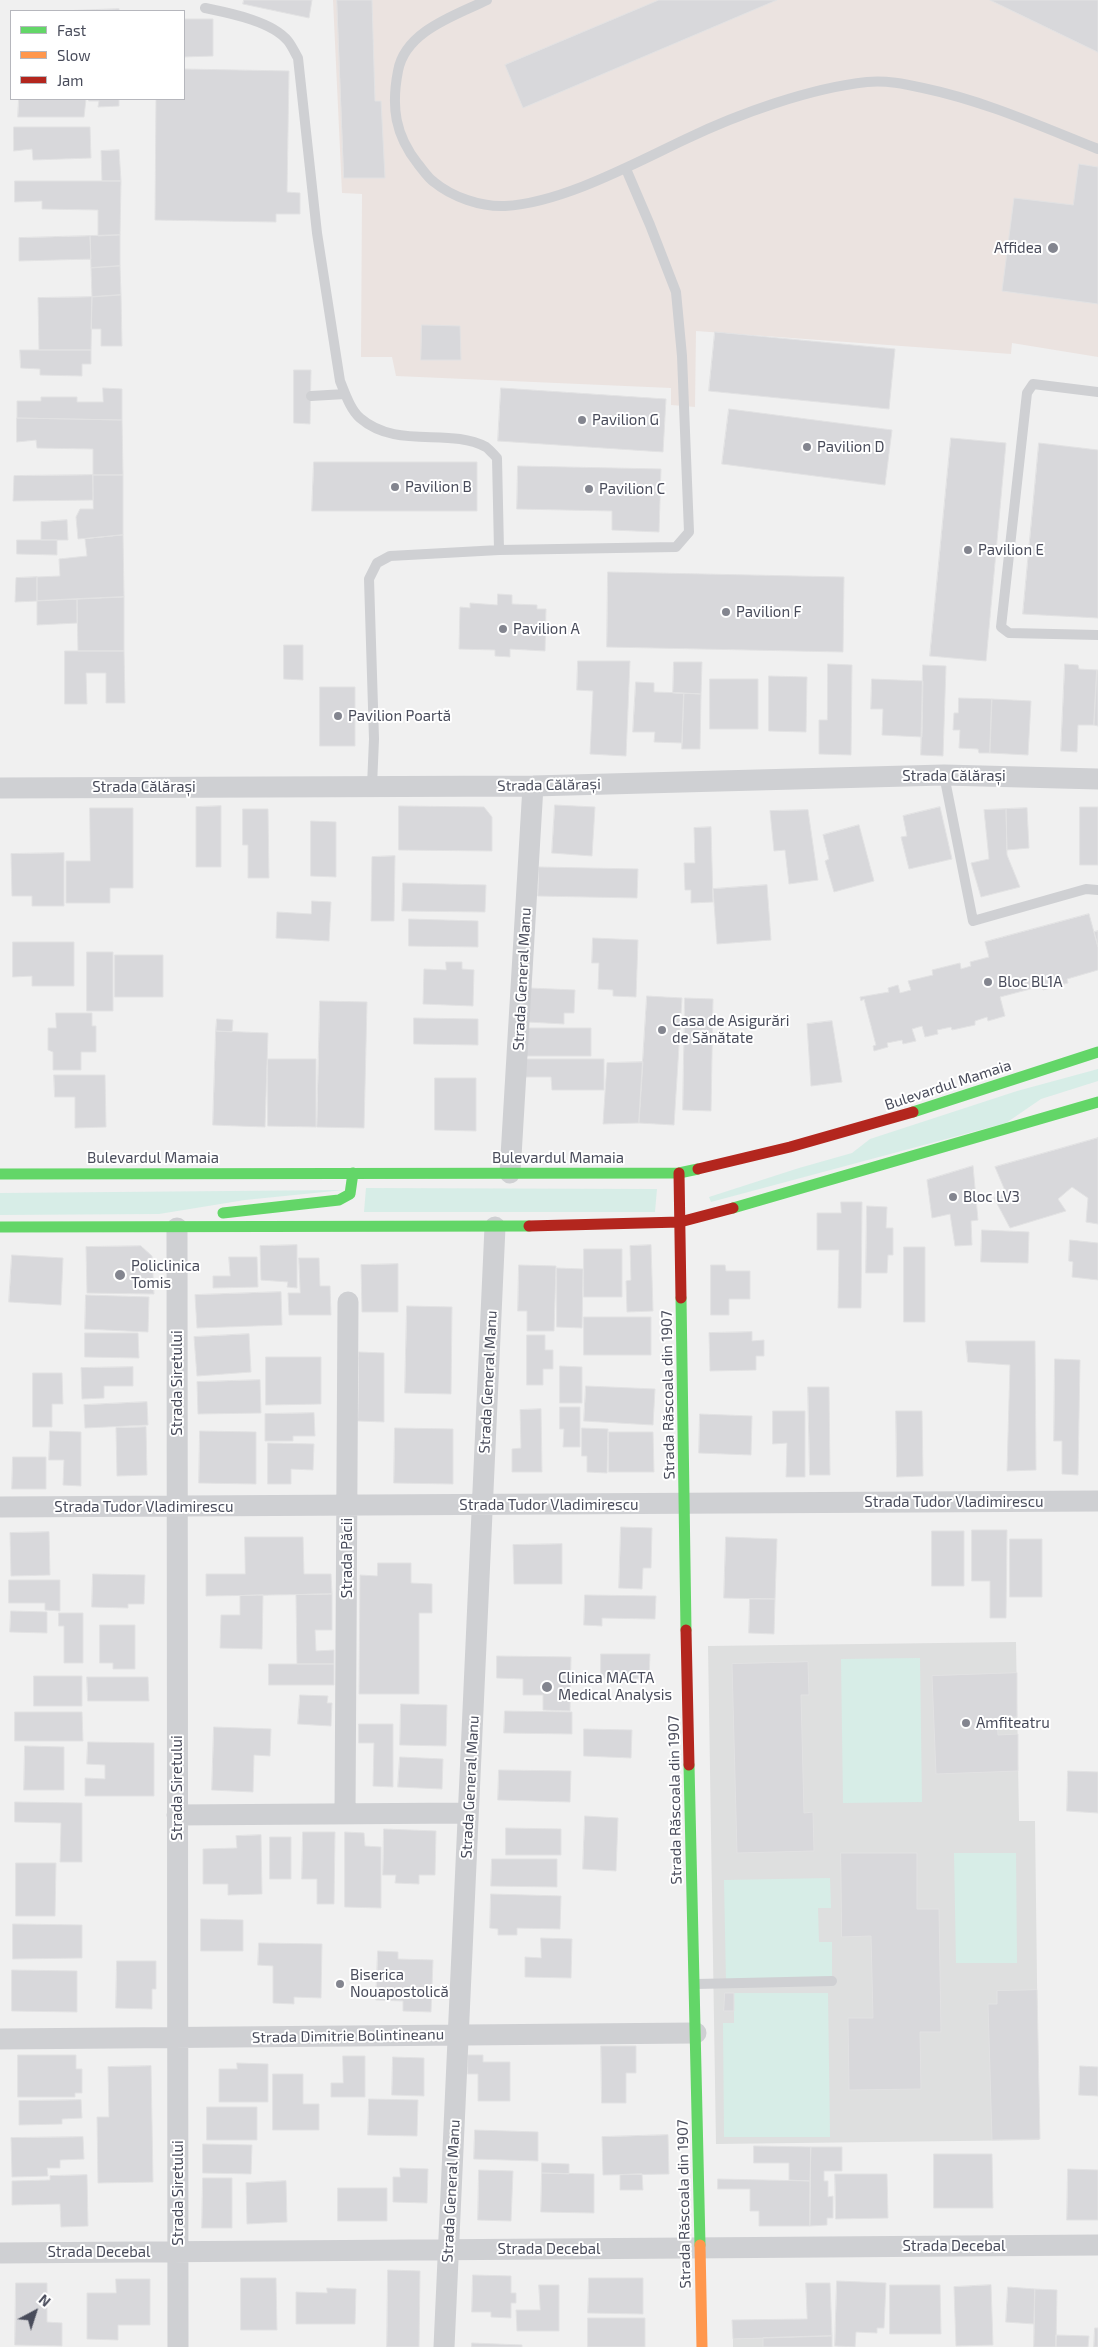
<!DOCTYPE html>
<html>
<head>
<meta charset="utf-8">
<style>
	body { margin:0 }
	#map { position:relative; width:1098px; height:2347px; overflow:hidden; background:#f0f0f0; font-family:"Exo 2",sans-serif }
	canvas { display:block }
	.legend { position:absolute; left:10px; top:10px; width:175px; height:90px; box-sizing:border-box; background:#fff; border:1px solid #b6b7bd; margin:0; padding:6px 9px; list-style:none; font-size:15px; color:#494c5b }
	.legend li { display:flex; align-items:center; gap:10px; height:25px }
	.legend b { width:25px; border:1px solid #b6b7bd }
	.north { position:absolute; left:10px; top:2287px; width:50px; height:50px; -webkit-text-stroke:4px #fff; paint-order:stroke; rotate:40deg; font-size:14px; font-weight:700; line-height:20px; text-align:center; color:#494c5b }
	.north::after { content:''; display:block; margin:auto; width:18px; height:22px; background:#494c5b; clip-path:polygon(50% 0,100% 100%,50% 72%,0 100%) }
</style>
</head>
<body>
<div id="map">
<canvas width="1098" height="2347"></canvas>
<ul class="legend">
<li><b style="height:6px;background:#63d668"></b>Fast</li>
<li><b style="height:6px;background:#ff974d"></b>Slow</li>
<li><b style="height:6px;background:#b3261e"></b>Jam</li>
</ul>
<div class="north">N</div>
</div>
<script>
const ctx = document.querySelector('canvas').getContext('2d');
ctx.lineJoin = 'round';
function fillPath(path, color) { ctx.fillStyle = color; ctx.fill(path, 'evenodd'); }
function strokePath(path, color, width, dash) { ctx.strokeStyle = color; ctx.lineWidth = width; ctx.lineCap = dash ? 'butt' : 'round'; ctx.setLineDash(dash || []); ctx.stroke(path); }
function drawText(font, color, halo, rows, align = 'center') {
  ctx.font = font + ' "Exo 2",sans-serif'; ctx.lineWidth = 4; ctx.setLineDash([]); ctx.textBaseline = 'middle'; ctx.strokeStyle = halo; ctx.fillStyle = color; for (const [text, x, y, turn = 0] of rows) {
    ctx.save(); ctx.translate(x, y); ctx.rotate((+turn || 0) * Math.PI / 180); ctx.textAlign = isNaN(turn) ? turn : align; if (halo) ctx.strokeText(text, 0, 0); ctx.fillText(text, 0, 0); ctx.restore();
  }
}
fillPath(new Path2D(`
	M1016 1642 1019 1821H1035L1039 2140 716 2144 708 1646Z
	M832 2336V2347H733V2339Z`), '#dedfdf');
fillPath(new Path2D(`
	M333 0H1098V357L1012 343 1011 354 696 331 695 407 671 405V388L396 376 392 357H361L362 194 342 193Z`), '#ebe3e0');
fillPath(new Path2D(`
	M1098 1069V1081L1041 1099 1006 1123 711 1202 709 1197 799 1168 852 1153 870 1139 1017 1091Z
	M366 1188 657 1189 655 1212H364Z
	M344 1190 245 1200 159 1214 0 1215V1193Z
	M920 1658 922 1802 843 1803 841 1659Z
	M954 1853H1016L1017 1963H956Z
	M830 1878 831 1908H818L819 1942H832V1981L726 1982 724 1880Z
	M734 1993H828L830 2137H724L723 2023H734Z`), '#d7ede7');
const building = new Path2D(`
	M244 0H312L309 18 243 4Z
	M337 0H372L375 101H381L385 178H344Z
	M659 0H777L523 108 505 65Z
	M990 0H1098V52Z
	M119 9V11H61Z
	M184 19H213V56L184 57Z
	M184 69 289 71 287 192 300 193V214H276V222L155 220 156 99H184Z
	M19 99H86L84 117H18Z
	M89 99H119V106L98 107 99 101H89Z
	M14 127H90L91 158 33 160 32 149 14 151Z
	M119 150 121 181H102L101 151Z
	M1079 164 1098 167V304L1002 291 1014 198 1073 205Z
	M15 181H121L120 235 98 236V210L42 209V201L15 202Z
	M120 235V266L91 268 90 236Z
	M90 236 91 259 19 261V238Z
	M120 266 121 295 92 297 91 268Z
	M121 295 122 346H101V329H91L92 297Z
	M92 297 91 350H39L38 298Z
	M422 325 460 326 461 360H421Z
	M715 332 895 349 889 409 709 391Z
	M20 350H91V364H82V376L40 375V369L21 368Z
	M294 370H311L310 424 294 423Z
	M103 388 122 389V420L17 418V401H41V397H77V402H103Z
	M501 388 666 399 663 452 498 441Z
	M729 409 892 430 885 485 722 464Z
	M17 418 122 420 123 475H93V449L37 448 36 440 17 442Z
	M951 438 1006 443 986 661 930 656Z
	M1039 443 1098 450V618L1023 614Z
	M314 462H477V511H312Z
	M518 466 661 469 659 532 612 530V511L517 509Z
	M93 475H123V535L78 539 76 517 80 509H93Z
	M93 475V500L13 501 14 476Z
	M67 520 68 540H41V522Z
	M123 535 124 597 37 601V577L60 576 59 559 87 556 85 539Z
	M17 540H57V555L17 554Z
	M608 572 844 577 843 652 607 647Z
	M37 577V601L15 602 16 578Z
	M498 594 512 595V604L537 605V609H546L545 651 510 649V657L495 656V650L459 649 460 607 470 608V603L497 605Z
	M124 597V651H78L77 599Z
	M77 599V623L37 625V601Z
	M284 645H303V680L284 679Z
	M65 651H124L125 703H106V673H86L87 704H65Z
	M578 661H630L626 756 590 754 593 691 577 690Z
	M674 662H702L701 694 673 693Z
	M828 664 852 665 851 755 819 754V720H827Z
	M1065 664 1078 665 1079 669 1097 670 1094 725H1078L1077 752 1061 751Z
	M923 665 946 666 943 756 921 755Z
	M1097 670H1098V726L1094 725Z
	M769 676 807 677 806 732 769 731Z
	M710 679H758V729H710Z
	M872 679 923 681 922 737 882 735 883 709H871Z
	M636 682 654 683V692L684 693 682 743 654 742 655 732H633Z
	M320 687H355V746H320Z
	M684 693 701 694 700 749H682Z
	M959 698 992 699 990 753H979L978 749 959 748 960 730H953L954 713H958Z
	M992 699 1031 701 1028 755 990 753Z
	M555 805 595 807 592 856 552 853Z
	M221 806V867H196V807Z
	M399 806 484 807 492 817V851L399 850Z
	M940 807 952 859 909 869 901 837 907 836 903 816Z
	M1080 807H1098V865H1080Z
	M90 808H133V888H110V903H66V861H90Z
	M1027 808 1029 848 1007 850 1006 809Z
	M243 809H268L269 878H248V845H243Z
	M1006 809 1007 855 1020 887 981 897 971 863 989 859 984 810Z
	M808 810 818 880 789 884 785 850 774 851 770 811Z
	M311 821 336 822V877L311 876Z
	M859 825 874 881 834 892 825 861 829 859 823 835Z
	M711 827 713 902 691 903V890H685L684 863H695L694 828Z
	M64 853V906H32V896H12L11 854Z
	M395 856 394 921H371L372 857Z
	M539 867 638 869 637 898 538 896Z
	M403 883 486 885 485 912 402 911Z
	M767 885 771 940 717 944 713 889Z
	M312 901 331 902 329 941 276 938 277 912 311 914Z
	M1089 914 1098 947V970L1067 979 1068 983 1043 990 1042 986 1000 997 1005 1016 988 1021 987 1017 975 1021V1025L952 1030 951 1027 937 1030 938 1034 925 1037 922 1026 912 1029 916 1041 903 1044 902 1040 887 1043 888 1047 874 1051 873 1046 876 1045 864 999 861 1001 860 997 889 992 888 988 898 985 900 993 911 990 908 981 933 975 932 970 960 963 961 969 971 966 970 962 989 957 985 942Z
	M409 919 478 921V947L409 946Z
	M1098 931V947L1094 932Z
	M593 938 638 940 636 997 613 996V990L598 989 599 963H592Z
	M13 942H74V986H32V976L13 977Z
	M87 952H113V1011H87Z
	M115 955H163V997H115Z
	M446 962H462V969L474 970 473 1006 423 1004 424 969 446 970Z
	M529 988 575 990 574 1013H564V1024L528 1022Z
	M647 996 682 998 674 1125 639 1123Z
	M685 998 713 999 711 1111 683 1110Z
	M320 1001 367 1002 364 1128 317 1127Z
	M56 1013H92V1026H96V1052H81V1070H53V1052L48 1050V1028H56Z
	M414 1018 478 1019V1045L414 1044Z
	M217 1019 233 1020 232 1032 216 1031Z
	M832 1021 842 1082 811 1086 807 1024Z
	M525 1028H591V1056H525Z
	M216 1031 268 1033 265 1127 213 1125Z
	M268 1059H316V1127L268 1126Z
	M524 1059H604V1090H552L551 1077H525Z
	M643 1062 639 1123 603 1124 607 1063Z
	M54 1075H105L106 1127 75 1128V1097H55Z
	M435 1078H476V1131L435 1130Z
	M1098 1138V1224L1086 1222 1088 1198 1072 1187 1058 1199 1066 1211 1010 1228 994 1198 1006 1193 995 1167Z
	M973 1166 978 1220 971 1221 972 1245 955 1246 950 1214 932 1218 927 1180Z
	M841 1202H862L861 1308H838L839 1250H817V1213H841Z
	M867 1206 887 1207 886 1228H893V1255H888L887 1273H866Z
	M982 1230 1029 1232 1028 1263 981 1262Z
	M1070 1240 1098 1243V1280L1072 1277 1073 1262 1069 1261Z
	M297 1245V1288L287 1287 288 1282 261 1280 260 1246Z
	M651 1245 653 1311 627 1312 626 1281 631 1280 630 1246Z
	M141 1246 152 1256 154 1294 87 1293 86 1247Z
	M904 1247H925V1322H904Z
	M584 1249H622V1297H584Z
	M12 1255 63 1258 61 1305 9 1302Z
	M229 1257H257L258 1287 213 1288V1276H230Z
	M299 1258H319L320 1286H330L331 1315H289L288 1293H300Z
	M398 1264V1312H362L361 1265Z
	M519 1265 556 1266 554 1331H527V1311H518Z
	M711 1265H725L726 1271H750V1299H729V1315H711Z
	M557 1268 583 1269 582 1328 557 1327Z
	M281 1292 282 1325 197 1328 195 1295Z
	M86 1295 149 1297 148 1332 85 1329Z
	M407 1306 452 1307 451 1394 405 1393Z
	M584 1317H651V1355H584Z
	M752 1332V1341L764 1340V1356H756V1370L710 1371 709 1333Z
	M85 1333H138L139 1358 85 1357Z
	M249 1334 251 1372 197 1376 194 1337Z
	M527 1335H545V1350H553V1369H543V1385H527Z
	M966 1341H1035L1036 1470 1007 1471 1010 1365 968 1362Z
	M359 1352 384 1353V1422L358 1421Z
	M266 1357H321V1404L266 1405Z
	M1055 1359 1080 1360 1078 1475 1062 1474V1441H1054Z
	M560 1366 582 1367V1403H560Z
	M133 1367V1386H104V1398L82 1399 81 1368Z
	M33 1373H62L63 1404H52V1427H33Z
	M260 1380 261 1413 198 1414 197 1382Z
	M586 1386 655 1389 653 1425 584 1421Z
	M808 1387H829L830 1475H810Z
	M147 1402 148 1425 85 1428 84 1405Z
	M560 1407H580V1447H563L564 1429H560Z
	M541 1409 542 1472H512V1449L521 1448 520 1410Z
	M773 1411H805V1477H786L787 1443 773 1444Z
	M896 1411H922L923 1476 897 1477Z
	M314 1413 315 1436H293V1441H265V1414Z
	M700 1414 752 1416 751 1455 699 1453Z
	M146 1427 147 1475 117 1476 116 1428Z
	M395 1428 453 1429V1484L394 1483Z
	M582 1428 608 1429 607 1473 587 1472V1456H582Z
	M50 1431 81 1432V1486L63 1485 64 1460H49Z
	M200 1431 256 1432V1484L199 1483Z
	M609 1432H653L654 1472H609Z
	M268 1443 314 1444 313 1470 291 1469V1484H268Z
	M13 1457H46V1489H12Z
	M621 1527 652 1528 651 1568H643L642 1589 619 1588Z
	M972 1530H1007L1006 1618H990V1581H972Z
	M932 1531H964V1586H932Z
	M49 1532 50 1575 11 1576 10 1533Z
	M245 1537H303L304 1574H331L332 1594 206 1596V1574H245Z
	M726 1537 777 1539 775 1599 724 1598Z
	M1010 1539H1042V1597H1010Z
	M562 1544V1584H514L513 1545Z
	M378 1563H411V1583L432 1584V1613H419V1694H359L360 1575 377 1576Z
	M93 1574 145 1575 144 1604H128V1608L92 1607Z
	M9 1580H60V1611L45 1610V1603H9Z
	M332 1594V1630H315L316 1651 334 1650V1664H297L296 1595Z
	M263 1595 262 1649 220 1648 221 1615H240V1596Z
	M585 1595 656 1596 655 1619 602 1618V1626L584 1625Z
	M750 1599H775L774 1634 749 1633Z
	M11 1611 47 1612V1633L10 1632Z
	M59 1613H83V1663H64V1626H59Z
	M100 1625H135V1669H113V1663H100Z
	M601 1654H650L649 1679 601 1678Z
	M497 1656 571 1657 570 1711 543 1710V1695H523V1679L497 1678Z
	M808 1662 809 1695H801L804 1813 813 1812 814 1851 737 1853 732 1664Z
	M269 1664H334V1685H269Z
	M1017 1673V1717L997 1718 998 1735 1018 1734V1771L936 1774 932 1676Z
	M34 1676H82V1706H34Z
	M87 1677H148L149 1701H88Z
	M300 1695 328 1696 327 1703H332L331 1726 298 1724Z
	M401 1704 447 1705 446 1746 400 1745Z
	M505 1711 572 1712V1734L504 1733Z
	M15 1712H82L83 1741H15Z
	M359 1724H393V1787L373 1786 374 1743H359Z
	M214 1727 271 1729 270 1756 254 1755 253 1792 212 1790Z
	M584 1729 632 1730 631 1758 584 1756Z
	M88 1742 154 1743V1796H85V1778L105 1779V1765L87 1764Z
	M25 1746 64 1747V1790H24Z
	M400 1757 443 1759 442 1789 398 1787Z
	M499 1770 571 1771 570 1802 498 1800Z
	M1068 1771 1098 1772V1813L1067 1811Z
	M15 1802 82 1803V1862H60L61 1823 15 1822Z
	M585 1816 618 1818 616 1871 583 1869Z
	M506 1828 561 1829V1855H506Z
	M384 1829 436 1831 435 1875H419V1884L395 1883 396 1875H383Z
	M303 1832H335L334 1904H317V1879H302Z
	M345 1832 364 1833 365 1846 381 1847V1908L345 1907Z
	M261 1835 262 1894 228 1895V1884H203V1849L237 1848 236 1836Z
	M270 1837H291V1879H270Z
	M841 1853H917V1909H939L941 2032H920L921 2089 849 2090 848 2018H873L871 1936 842 1937Z
	M492 1859H557V1887L491 1886Z
	M16 1863H56L55 1916H16Z
	M491 1894 561 1896 560 1929 517 1928V1935H498V1929L490 1928Z
	M201 1919 243 1920V1951H201Z
	M13 1924 82 1925V1958L13 1959Z
	M541 1938 572 1939 571 1978 525 1977V1957L541 1958Z
	M259 1943 322 1944 321 1998 294 1997V2004L273 2003V1966L258 1965Z
	M378 1951 398 1952V1959L433 1960 431 2012 403 2011V2001L376 2000Z
	M117 1961H156V1989H152V2009L116 2008Z
	M12 1970 77 1971V2012L12 2011Z
	M1037 1990 1040 2139 992 2140 988 2004H997V1991Z
	M725 1993H734V2011H724Z
	M601 2046H636V2073H626V2103H602Z
	M18 2055H76V2069H82V2093H75V2097H18Z
	M468 2055H483V2062H510V2101H478V2074H468Z
	M343 2056H365V2097H331V2083H343Z
	M393 2057 424 2058V2096L392 2095Z
	M237 2063 268 2064V2102H219V2069H237Z
	M151 2066 153 2182 98 2183 97 2117H109L108 2067Z
	M1080 2066 1098 2067V2096L1079 2095Z
	M273 2074H303V2104H319V2130H273Z
	M369 2099 418 2100 417 2136 368 2135Z
	M81 2100 82 2118 62 2119V2124L19 2125V2101Z
	M207 2107H257V2140H207Z
	M475 2130 538 2132V2161L474 2159Z
	M668 2135 669 2174 603 2175 602 2137Z
	M83 2137 84 2159 60 2160V2168H47L48 2176 12 2177 11 2138Z
	M203 2144 252 2145 251 2174 203 2173Z
	M754 2146 811 2147 810 2181 789 2180V2163H754Z
	M811 2147H842V2171H824V2181H828V2197L833 2196V2218H827V2225L810 2226Z
	M934 2154H992L993 2208H934Z
	M542 2163 569 2164V2174L542 2173Z
	M400 2168 428 2169 427 2203 393 2202V2177H400Z
	M1068 2169 1098 2170V2220H1067Z
	M479 2170 513 2171 511 2221 478 2220Z
	M542 2173 594 2174V2213L541 2212Z
	M642 2174 643 2190H620V2175Z
	M835 2174H887L888 2218 836 2219Z
	M87 2175 88 2226 61 2227 60 2204 12 2205V2181L50 2180V2176Z
	M203 2178H232V2228H202Z
	M718 2179 810 2181V2226H759V2211H750V2189H718Z
	M286 2181 287 2222 247 2224 246 2183Z
	M338 2188H387V2221H338Z
	M388 2270 420 2271 419 2347H387Z
	M473 2275 511 2276V2293H516V2303H511V2318L491 2317V2312H472Z
	M241 2278H276L277 2330H241Z
	M589 2278H643V2314L588 2313Z
	M116 2279H150V2325H118V2340L87 2339V2293H116Z
	M837 2281 886 2283 884 2328H877V2333L856 2332 855 2347 835 2346Z
	M16 2283H47V2322L62 2323V2346L15 2345Z
	M806 2283H830L832 2336 733 2339 732 2320 807 2319Z
	M539 2285H559V2331H517L516 2310H540Z
	M890 2285H940L941 2334H890Z
	M991 2285 993 2345 956 2346 954 2287Z
	M1008 2287 1035 2289 1034 2324 1006 2322Z
	M327 2288 356 2289 355 2324H296V2292L327 2293Z
	M1035 2289 1057 2290 1056 2347H1034Z
	M588 2318H645V2347H588Z
	M1095 2328H1098V2347H1094Z
	M1056 2335 1089 2336 1088 2347H1056Z
	M832 2336V2347H763V2338Z
	M472 2343 522 2345V2347H472Z`);
fillPath(building, '#d8d8db');
strokePath(building, '#e2e2e3', 1);
strokePath(new Path2D(`
	M487 0C456 15 405 31 398 71 391 107 395 135 418 164 423 170 428 178 434 182 452 197 481 207 505 206 562 203 635 163 686 139 738 114 810 88 867 82 886 80 905 84 923 88 985 101 1040 126 1098 149
	M205 8C229 13 272 21 288 41 292 46 295 53 298 58L317 233 340 381C345 393 350 409 360 418 397 450 449 427 486 447 490 450 494 455 497 458L499 550
	M1098 392 1033 384 1027 393 1001 627 1009 633 1098 635
	M311 396 345 394
	M944 775 973 921 1086 889 1098 890
	M372 786 374 739 369 579 377 563 390 556 499 550 676 547 689 532 682 356 676 292 650 225 626 169
	M696 1984 832 1981`), '#cfd0d3', 10);
strokePath(new Path2D(`
	M0 788 533 786 944 775 1098 779
	M510 1173 533 786
	M177 1228 178 2347
	M0 1507 1098 1501
	M345 1814 348 1302
	M177 1815 468 1813
	M0 2039 696 2033
	M0 2253 1098 2245
	M444 2347 495 1227`), '#cfd0d3', 21);
strokePath(new Path2D(`
	M913 1112 1098 1052
	M0 1174 679 1173 698 1169
	M733 1208 1098 1102
	M223 1213 339 1200 350 1194 353 1173
	M0 1227 529 1226
	M681 1298 686 1630
	M689 1765 700 2245`), '#63d668', 11);
strokePath(new Path2D(`
	M700 2245 702 2347`), '#ff974d', 11);
strokePath(new Path2D(`
	M698 1169 790 1147 913 1112
	M679 1173 681 1298
	M529 1226 680 1222 733 1208
	M686 1630 689 1765`), '#b3261e', 11);
for (const [x, y, r, color] of [
	[1053,248,6,"#83858f"],
	[582,420,5,"#83858f"],
	[807,447,5,"#83858f"],
	[395,487,5,"#83858f"],
	[589,489,5,"#83858f"],
	[968,550,5,"#83858f"],
	[726,612,5,"#83858f"],
	[503,629,5,"#83858f"],
	[338,716,5,"#83858f"],
	[988,982,5,"#83858f"],
	[662,1030,5,"#83858f"],
	[953,1197,5,"#83858f"],
	[120,1275,6,"#83858f"],
	[547,1687,6,"#83858f"],
	[966,1723,5,"#83858f"],
	[340,1984,5,"#83858f"]
]) { const dot = new Path2D(); dot.arc(x, y, r, 0, 2 * Math.PI); ctx.fillStyle = color; ctx.fill(dot); strokePath(dot, '#fff', 2); }
drawText('15px', '#494c5b', '#fff', [
	["Affidea",1042,248,"right"],
	["Pavilion G",592,420],
	["Pavilion D",817,447],
	["Pavilion B",405,487],
	["Pavilion C",599,489],
	["Pavilion E",978,550],
	["Pavilion F",736,612],
	["Pavilion A",513,629],
	["Pavilion Poartă",348,716],
	["Bloc BL1A",998,982],
	["Casa de Asigurări",672,1021],
	["de Sănătate",672,1038],
	["Bloc LV3",963,1197],
	["Policlinica",131,1266],
	["Tomis",131,1283],
	["Clinica MACTA",558,1678],
	["Medical Analysis",558,1695],
	["Amfiteatru",976,1723],
	["Biserica",350,1975],
	["Nouapostolică",350,1992]
], 'left');
drawText('15px', '#494c5b', '#fff', [
	["Strada Călărași",954,776],
	["Strada Călărași",549,785,-1],
	["Strada Călărași",144,787],
	["Strada General Manu",522,979,-87],
	["Bulevardul Mamaia",948,1085,-18],
	["Bulevardul Mamaia",153,1158],
	["Bulevardul Mamaia",558,1158],
	["Strada General Manu",488,1382,-87],
	["Strada Siretului",177,1383,-90],
	["Strada Răscoala din 1907",668,1395,-91],
	["Strada Tudor Vladimirescu",954,1502],
	["Strada Tudor Vladimirescu",549,1505],
	["Strada Tudor Vladimirescu",144,1507],
	["Strada Păcii",347,1558,-90],
	["Strada General Manu",470,1787,-87],
	["Strada Siretului",177,1788,-90],
	["Strada Răscoala din 1907",675,1800,-91],
	["Strada Dimitrie Bolintineanu",348,2036,-1],
	["Strada General Manu",451,2191,-87],
	["Strada Siretului",178,2193,-90],
	["Strada Răscoala din 1907",684,2204,-91],
	["Strada Decebal",954,2246],
	["Strada Decebal",549,2249],
	["Strada Decebal",99,2252]
]);
</script>
</body>
</html>
